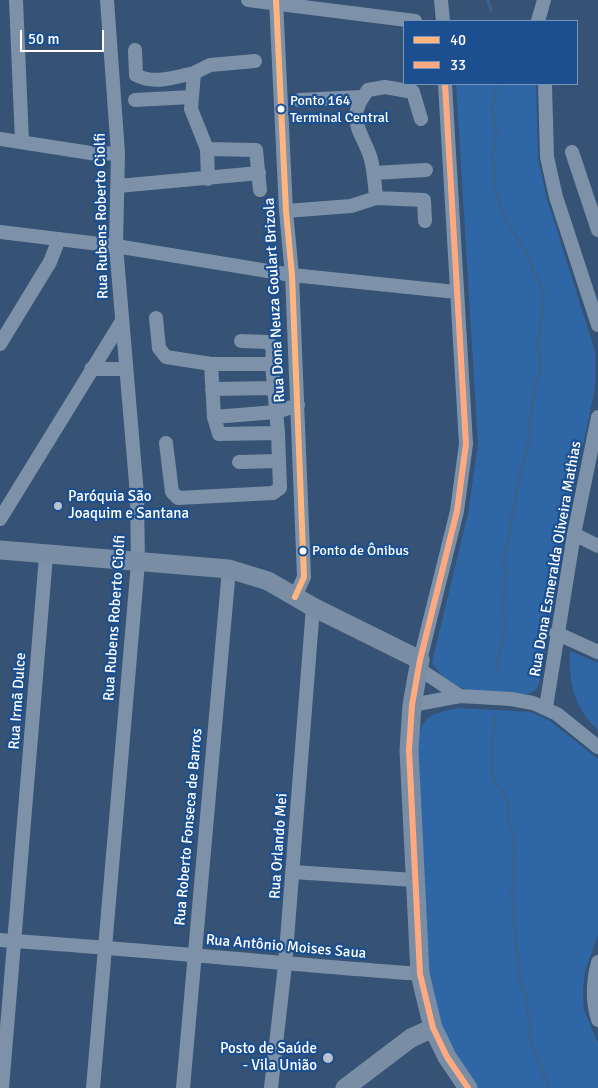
<!DOCTYPE html>
<html>
<head>
<meta charset="utf-8">
<style>
	body { margin:0 }
	#map { position:relative; width:598px; height:1088px; overflow:hidden; background:#365274; font-family:Signika,sans-serif }
	canvas { display:block }
	.legend { position:absolute; left:403px; top:20px; width:175px; height:65px; box-sizing:border-box; background:#1b4f8f; border:1px solid #7695bc; margin:0; padding:6px 9px; list-style:none; font-size:15px; color:#fff }
	.legend li { display:flex; align-items:center; gap:10px; height:25px }
	.legend b { width:25px; border:1px solid #7695bc }
	.scale { position:absolute; left:20px; top:30px; width:84px; height:22px; box-sizing:border-box; border:2px solid #fff; border-top:0; padding-left:6px; font-size:15px; line-height:18px; white-space:nowrap; color:#fff; -webkit-text-stroke:4px #1b4f8f; paint-order:stroke }
</style>
</head>
<body>
<div id="map">
<canvas width="598" height="1088"></canvas>
<ul class="legend">
<li><b style="height:6px;background:#ffb580"></b>40</li>
<li><b style="height:6px;background:#ffa980"></b>33</li>
</ul>
<div class="scale">50 m</div>
</div>
<script>
const ctx = document.querySelector('canvas').getContext('2d');
ctx.lineJoin = 'round';
function fillPath(path, color) { ctx.fillStyle = color; ctx.fill(path, 'evenodd'); }
function strokePath(path, color, width, dash) { ctx.strokeStyle = color; ctx.lineWidth = width; ctx.lineCap = dash ? 'butt' : 'round'; ctx.setLineDash(dash || []); ctx.stroke(path); }
function drawText(font, color, halo, rows, align = 'center') {
  ctx.font = font + ' Signika,sans-serif'; ctx.lineWidth = 4.5; ctx.setLineDash([]); ctx.textBaseline = 'middle'; ctx.strokeStyle = halo; ctx.fillStyle = color; for (const [text, x, y, turn = 0] of rows) {
    ctx.save(); ctx.translate(x, y); ctx.rotate((+turn || 0) * Math.PI / 180); ctx.textAlign = isNaN(turn) ? turn : align; if (halo) ctx.strokeText(text, 0, 0); ctx.fillText(text, 0, 0); ctx.restore();
  }
}
fillPath(new Path2D(`
	M456 84H536L538 159 547 199 595 351V388L565 532 541 675 537 689 528 694C492 692 452 699 432 662L468 513 478 444Z
	M570 651 598 663V730C573 707 569 683 570 651Z
	M459 708 531 712 550 721 598 759V935L585 971 583 991 584 1010 598 1043V1088H477L461 1067 440 1026 427 973 417 750C420 717 427 714 459 708Z`), '#2f66a5');
strokePath(new Path2D(`
	M488 0 491 11
	M496 671 506 624 503 611 506 569 503 565 522 465 527 451 535 384 540 371 538 345 544 292 525 251 504 217 494 185 493 155 496 133 492 109 497 84
	M494 716 491 776 507 799 508 821 511 826 515 849 512 894 520 981 527 999 528 1018 532 1029 528 1034 549 1088`), '#3b618d', 3);
strokePath(new Path2D(`
	M16 0 22 142
	M248 0 415 21
	M276 0 286 211 292 275 304 577 295 597
	M441 0 443 21
	M538 21 544 0
	M135 50 136 75C154 85 175 77 194 73
	M545 84 547 157 556 197 598 325
	M135 100 191 97
	M299 100 362 97
	M0 139 97 154 118 153
	M207 149 256 150 260 190
	M572 152 598 230
	M374 173 426 170
	M208 179 207 149 191 109 194 73 210 65 255 61
	M118 186 259 173
	M376 198C375 185 374 172 371 159 362 130 344 120 368 90L385 87 413 92 421 119
	M286 211 351 206 376 198 424 200 425 221
	M0 232 116 246 292 275 456 292
	M156 318 159 348 166 357 211 364H272
	M0 344 50 262 59 239
	M211 364 214 417 219 434 278 433
	M91 369H126
	M212 389 273 388
	M214 417 276 412 298 405
	M166 443 172 492 178 498 273 493 280 488 278 433 272 364 273 349 268 342 241 341
	M239 462 279 461
	M0 519 122 321
	M574 534 598 546
	M556 633 598 652
	M420 660 457 511 466 444 445 84
	M419 669 460 696
	M412 705 460 696 511 699 533 703 557 714 598 747
	M546 707 574 534 598 417
	M293 872 414 880
	M0 940C140 949 280 964 420 974
	M598 962C593 981 592 1001 598 1020
	M2 1088 46 556
	M93 1088 138 563 137 495 116 246 118 153 107 0
	M183 1088 229 569
	M271 1088 285 965 313 607`), '#7d92a8', 14);
strokePath(new Path2D(`
	M0 550 229 569 268 581 313 607 420 660 412 705 409 750 420 974 433 1028 447 1057 468 1088
	M345 1088 411 1038 433 1028`), '#798da4', 19);
strokePath(new Path2D(`
	M276 0 286 211 292 275 304 577 295 597`), '#ffb580', 6);
strokePath(new Path2D(`
	M445 84 466 444 457 511 420 660 412 705 409 750 420 974 433 1028 447 1057 468 1088`), '#ffa980', 6);
for (const [x, y, r, color] of [
	[281,109,4.5,"#fff"],
	[58,506,5,"#b9c2ce"],
	[303,551,4.5,"#fff"],
	[328,1058,6,"#b9c2ce"]
]) { const dot = new Path2D(); dot.arc(x, y, r, 0, 2 * Math.PI); ctx.fillStyle = color; ctx.fill(dot); strokePath(dot, '#1b4f8f', 2); }
drawText('14px', '#fff', '#1b4f8f', [
	["Ponto 164",290,101],
	["Terminal Central",290,118],
	["Ponto de Ônibus",312,551]
], 'left');
drawText('15px', '#fff', '#1b4f8f', [
	["Rua Rubens Roberto Ciolfi",102,216,-91],
	["Rua Dona Neuza Goulart Brizola",275,300,-93],
	["Rua Dona Esmeralda Oliveira Mathias",556,559,-80],
	["Rua Rubens Roberto Ciolfi",115,618,-86],
	["Rua Irmã Dulce",18,701,-86],
	["Rua Roberto Fonseca de Barros",189,827,-85],
	["Rua Orlando Mei",279,846,-86],
	["Rua Antônio Moises Saua",286,947,5]
]);
drawText('15px', '#fff', '#1b4f8f', [
	["Paróquia São",68,497],
	["Joaquim e Santana",68,514],
	["Posto de Saúde",317,1049,"right"],
	["- Vila União",317,1066,"right"]
], 'left');
</script>
</body>
</html>
